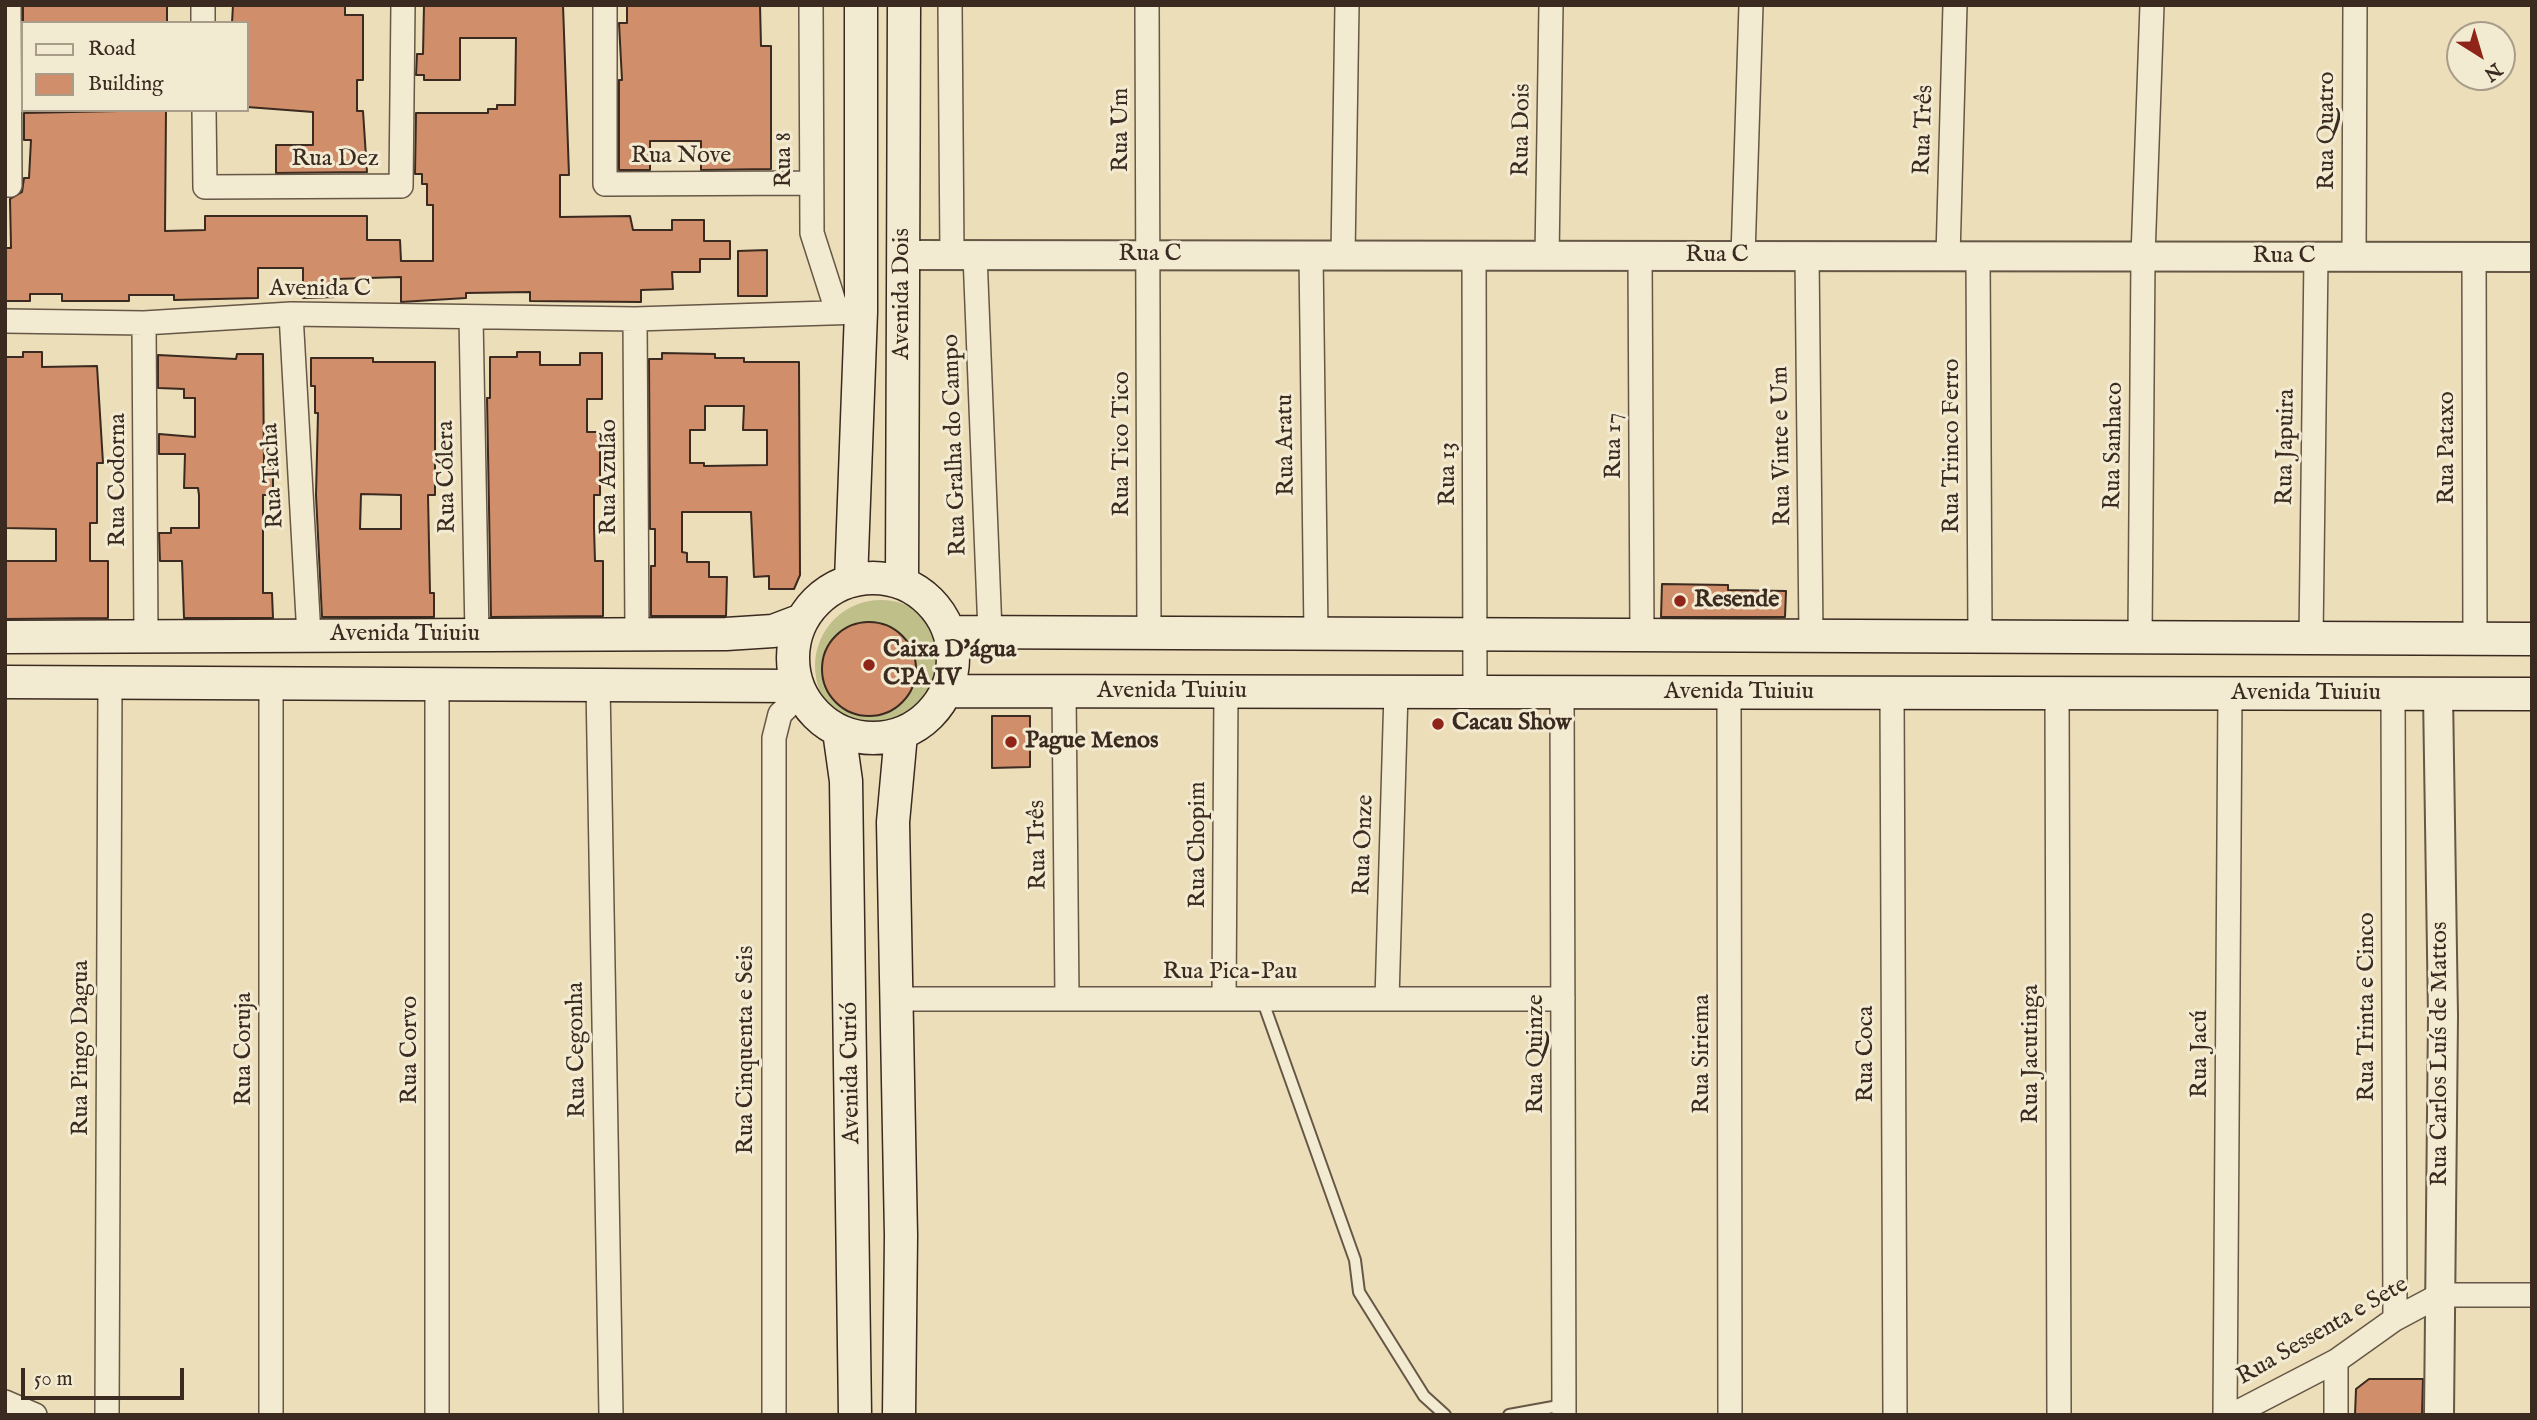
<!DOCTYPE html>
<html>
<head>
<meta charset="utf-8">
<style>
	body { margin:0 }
	#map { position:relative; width:2537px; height:1420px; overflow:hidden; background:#ecdeb9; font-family:"IM FELL English",serif }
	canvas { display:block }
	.frame { position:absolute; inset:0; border:7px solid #3a2a1f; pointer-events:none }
	.legend { position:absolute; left:21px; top:21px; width:228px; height:91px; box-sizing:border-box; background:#f3ead2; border:2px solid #a99d8a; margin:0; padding:9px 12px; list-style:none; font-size:21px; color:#3a2a1f }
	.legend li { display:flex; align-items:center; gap:14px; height:35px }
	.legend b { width:35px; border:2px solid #a99d8a }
	.north { position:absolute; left:2446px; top:21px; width:70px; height:70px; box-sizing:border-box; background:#f3ead2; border:2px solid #a99d8a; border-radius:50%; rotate:143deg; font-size:19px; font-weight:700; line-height:28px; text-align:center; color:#3a2a1f }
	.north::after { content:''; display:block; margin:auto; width:24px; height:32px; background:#8f2418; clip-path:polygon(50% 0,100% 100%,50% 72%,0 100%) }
	.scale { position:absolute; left:21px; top:1368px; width:163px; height:32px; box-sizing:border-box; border:4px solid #3a2a1f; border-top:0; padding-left:9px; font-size:21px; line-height:24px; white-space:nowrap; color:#3a2a1f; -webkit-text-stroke:5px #f3ead2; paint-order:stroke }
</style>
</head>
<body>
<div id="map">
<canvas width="2537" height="1420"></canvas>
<div class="frame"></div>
<ul class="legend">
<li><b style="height:9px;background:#f3ead2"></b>Road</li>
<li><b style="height:19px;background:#d08e6a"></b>Building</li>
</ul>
<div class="north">N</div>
<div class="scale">50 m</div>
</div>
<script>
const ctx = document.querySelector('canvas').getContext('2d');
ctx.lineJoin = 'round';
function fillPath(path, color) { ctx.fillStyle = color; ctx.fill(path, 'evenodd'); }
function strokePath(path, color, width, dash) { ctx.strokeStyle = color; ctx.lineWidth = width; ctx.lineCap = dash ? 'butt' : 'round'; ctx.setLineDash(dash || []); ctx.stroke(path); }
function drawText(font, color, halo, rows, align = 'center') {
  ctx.font = font + ' "IM FELL English",serif'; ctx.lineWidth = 6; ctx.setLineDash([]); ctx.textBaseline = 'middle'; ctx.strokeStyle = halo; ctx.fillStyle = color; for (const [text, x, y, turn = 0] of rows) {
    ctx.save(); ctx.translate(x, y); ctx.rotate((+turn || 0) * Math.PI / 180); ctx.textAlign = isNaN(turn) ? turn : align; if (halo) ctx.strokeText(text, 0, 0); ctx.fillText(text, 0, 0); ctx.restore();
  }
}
fillPath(new Path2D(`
	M815 666a66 66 0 1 1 132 0a66 66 0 1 1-132 0Z`), '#bfbf8a');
const building = new Path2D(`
	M23 5H167V23H23Z
	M233 5H345V15H363V80H357V111H363L367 172 276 173V145H313V112L247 107V23H232Z
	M424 5H563L569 175H560V217L630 216 633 230H672V220H704V241H730V259H700V272H672L673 289 641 290V302L530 301V292L466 293V298L401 302V277L336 279V297L303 298V268H258V298L174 300V295H129V301H62V294H30V301H5V248H11L10 199 22 192 24 178H29L31 140H24V113L166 110 165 231 205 230V216H367V240H400L401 261H433V205H427V184H422V174H415L416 113H488V109H497V105H515L516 38H460V80H424V75H416L417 54H423Z
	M627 5H760L761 46H771V169L701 170V141H650V170H619V80H622L619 23H627Z
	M767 250V296H738V251Z
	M23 352H42V367L97 366 103 463H97V523H90V561H108V618L5 619V561H56V529L5 528V357H23Z
	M517 352H540V365H580V353H602V399H587V432H600V495H594V528L595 561H603V616L491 617 487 398H490V357H517Z
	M662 353 715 354V358H744V362H799L800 575 794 589H769V576L754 577 751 512H682V552L687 553V562H709V577H727L726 616H651V566H655V529H650L649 359H662ZM705 406H744L743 430H767V465L704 466V463H690V430H705Z
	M237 354H263L264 464H273V495H263V593H272L273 618H184L182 561H160L159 533H171V528H199V495L198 488H184L185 454H159V434L195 437V398H184V389L158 388V355L236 359Z
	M311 358H373V362H435V495H428L430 593H434V617H322L316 495 318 413H315V386H311ZM361 494 401 495V529H360Z
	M1662 584 1728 585V590L1786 591 1785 617H1661Z
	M822 669a47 47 0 1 1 94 0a47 47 0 1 1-94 0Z
	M992 716H1030V767L992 768Z
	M2369 1379H2423L2422 1415H2355L2356 1389Z`);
fillPath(building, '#d08e6a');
strokePath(building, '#3a2a1f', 2);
const service = new Path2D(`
	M1262 999 1355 1260 1359 1292 1424 1396 1445 1415
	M1509 1415 1564 1405`);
const minor = new Path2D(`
	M203 5V23
	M605 5V184L811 183
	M811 5 812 233 837 311
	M950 5 952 255
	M1147 5 1149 633
	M204 110 205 187 401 186 403 5
	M5 185H10L9 5
	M975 255 990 632
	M1311 255 1316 633
	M1343 255 1347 5
	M1474 255 1475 693
	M1547 256 1551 5
	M1640 256 1642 635
	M1743 256 1751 5
	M1807 256 1811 636
	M1948 256 1955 5
	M1978 256 1980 636
	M2354 257 2355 5
	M2474 257 2475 638
	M291 314 309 636
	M471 317 477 635
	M635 319 637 634
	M5 321 144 323 291 314 635 319 861 312
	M144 323 146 637
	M2140 637 2143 256 2152 5
	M2311 638 2316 257
	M437 684V1415
	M598 685 611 1415
	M1064 692 1067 999
	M1562 693 1564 1415
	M1729 693 1730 1415
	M1892 693 1895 1415
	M2057 693 2059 1415
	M2393 694 2395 1319
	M897 999H1563
	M1224 999 1226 692
	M1387 999 1396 692
	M2336 1361V1415
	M5 1402 35 1415
	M107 1415 110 682
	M271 1415V683
	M774 1415V738L780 714 801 694
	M2225 1415 2230 694
	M2232 1415 2336 1361 2395 1319 2440 1295H2532`);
const tertiary = new Path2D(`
	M903 255 2532 257
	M2438 694 2443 1016 2439 1415`);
const secondary = new Path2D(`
	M793 658a80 80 0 1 1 160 0a80 80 0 1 1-160 0Z
	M851 581 861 312V5
	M902 582 904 5
	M950 632 2532 639
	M5 637 726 634 773 631 802 620
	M5 682 797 686
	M947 691 2532 694
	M839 731 846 781 855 1415
	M899 1415 901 1236 893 822 901 734`);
strokePath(service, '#665746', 14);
strokePath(minor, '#665746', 26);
strokePath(tertiary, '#665746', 32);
strokePath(secondary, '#3a2a1f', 35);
strokePath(service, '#f3ead2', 10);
strokePath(minor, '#f3ead2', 23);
strokePath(tertiary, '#f3ead2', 28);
strokePath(secondary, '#f3ead2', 32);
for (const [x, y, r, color] of [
	[1680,601,7,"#8f2418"],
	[869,665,7,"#8f2418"],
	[1438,724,7,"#8f2418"],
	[1011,742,7,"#8f2418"]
]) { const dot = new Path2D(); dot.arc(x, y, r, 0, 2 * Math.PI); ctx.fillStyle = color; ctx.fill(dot); strokePath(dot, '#f3ead2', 2.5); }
drawText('24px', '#3a2a1f', '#f3ead2', [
	["Rua Um",1122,130,-90],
	["Rua Dois",1523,130,-89],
	["Rua Três",1925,130,-88],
	["Rua Quatro",2328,131,-90],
	["Rua Nove",681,157],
	["Rua Dez",335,160],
	["Rua 8",785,160,-90],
	["Rua C",1150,255],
	["Rua C",1717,256],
	["Rua C",2284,257],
	["Avenida C",320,290],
	["Avenida Dois",903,294,-90],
	["Rua Tico Tico",1123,444,-90],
	["Rua Gralha do Campo",956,445,-92],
	["Rua Aratu",1287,445,-91],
	["Rua 17",1615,446,-90],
	["Rua Vinte e Um",1783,446,-91],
	["Rua Trinco Ferro",1953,446,-90],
	["Rua Sanhaco",2115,446,-89],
	["Rua Japuira",2287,447,-89],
	["Rua Pataxo",2448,448,-90],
	["Rua 13",1449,474,-90],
	["Rua Tacha",274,476,-93],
	["Rua Cólera",448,477,-91],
	["Rua Azulão",610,477,-90],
	["Rua Codorna",119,480,-90],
	["Avenida Tuiuiu",405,635],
	["Avenida Tuiuiu",1172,692],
	["Avenida Tuiuiu",1739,693],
	["Avenida Tuiuiu",2306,694],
	["Rua Três",1039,845,-91],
	["Rua Chopim",1199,845,-90],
	["Rua Onze",1365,845,-88],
	["Rua Pica-Pau",1230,973],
	["Rua Trinta e Cinco",2368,1007,-90],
	["Rua Pingo Dagua",82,1048,-90],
	["Rua Coruja",245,1049,-90],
	["Rua Corvo",411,1050,-90],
	["Rua Cegonha",578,1050,-91],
	["Rua Cinquenta e Seis",747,1050,-90],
	["Rua Quinze",1537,1054,-90],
	["Rua Siriema",1703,1054,-90],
	["Rua Coca",1867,1054,-90],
	["Rua Jacutinga",2032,1054,-90],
	["Rua Jacú",2201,1054,-90],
	["Rua Carlos Luís de Mattos",2441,1054,-90],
	["Avenida Curió",852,1073,-91],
	["Rua Sessenta e Sete",2323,1332,-30]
]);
drawText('bold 24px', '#3a2a1f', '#f3ead2', [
	["Resende",1694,601],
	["Caixa D'água",883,651],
	["CPA IV",883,679],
	["Cacau Show",1452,724],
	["Pague Menos",1025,742]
], 'left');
</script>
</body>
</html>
